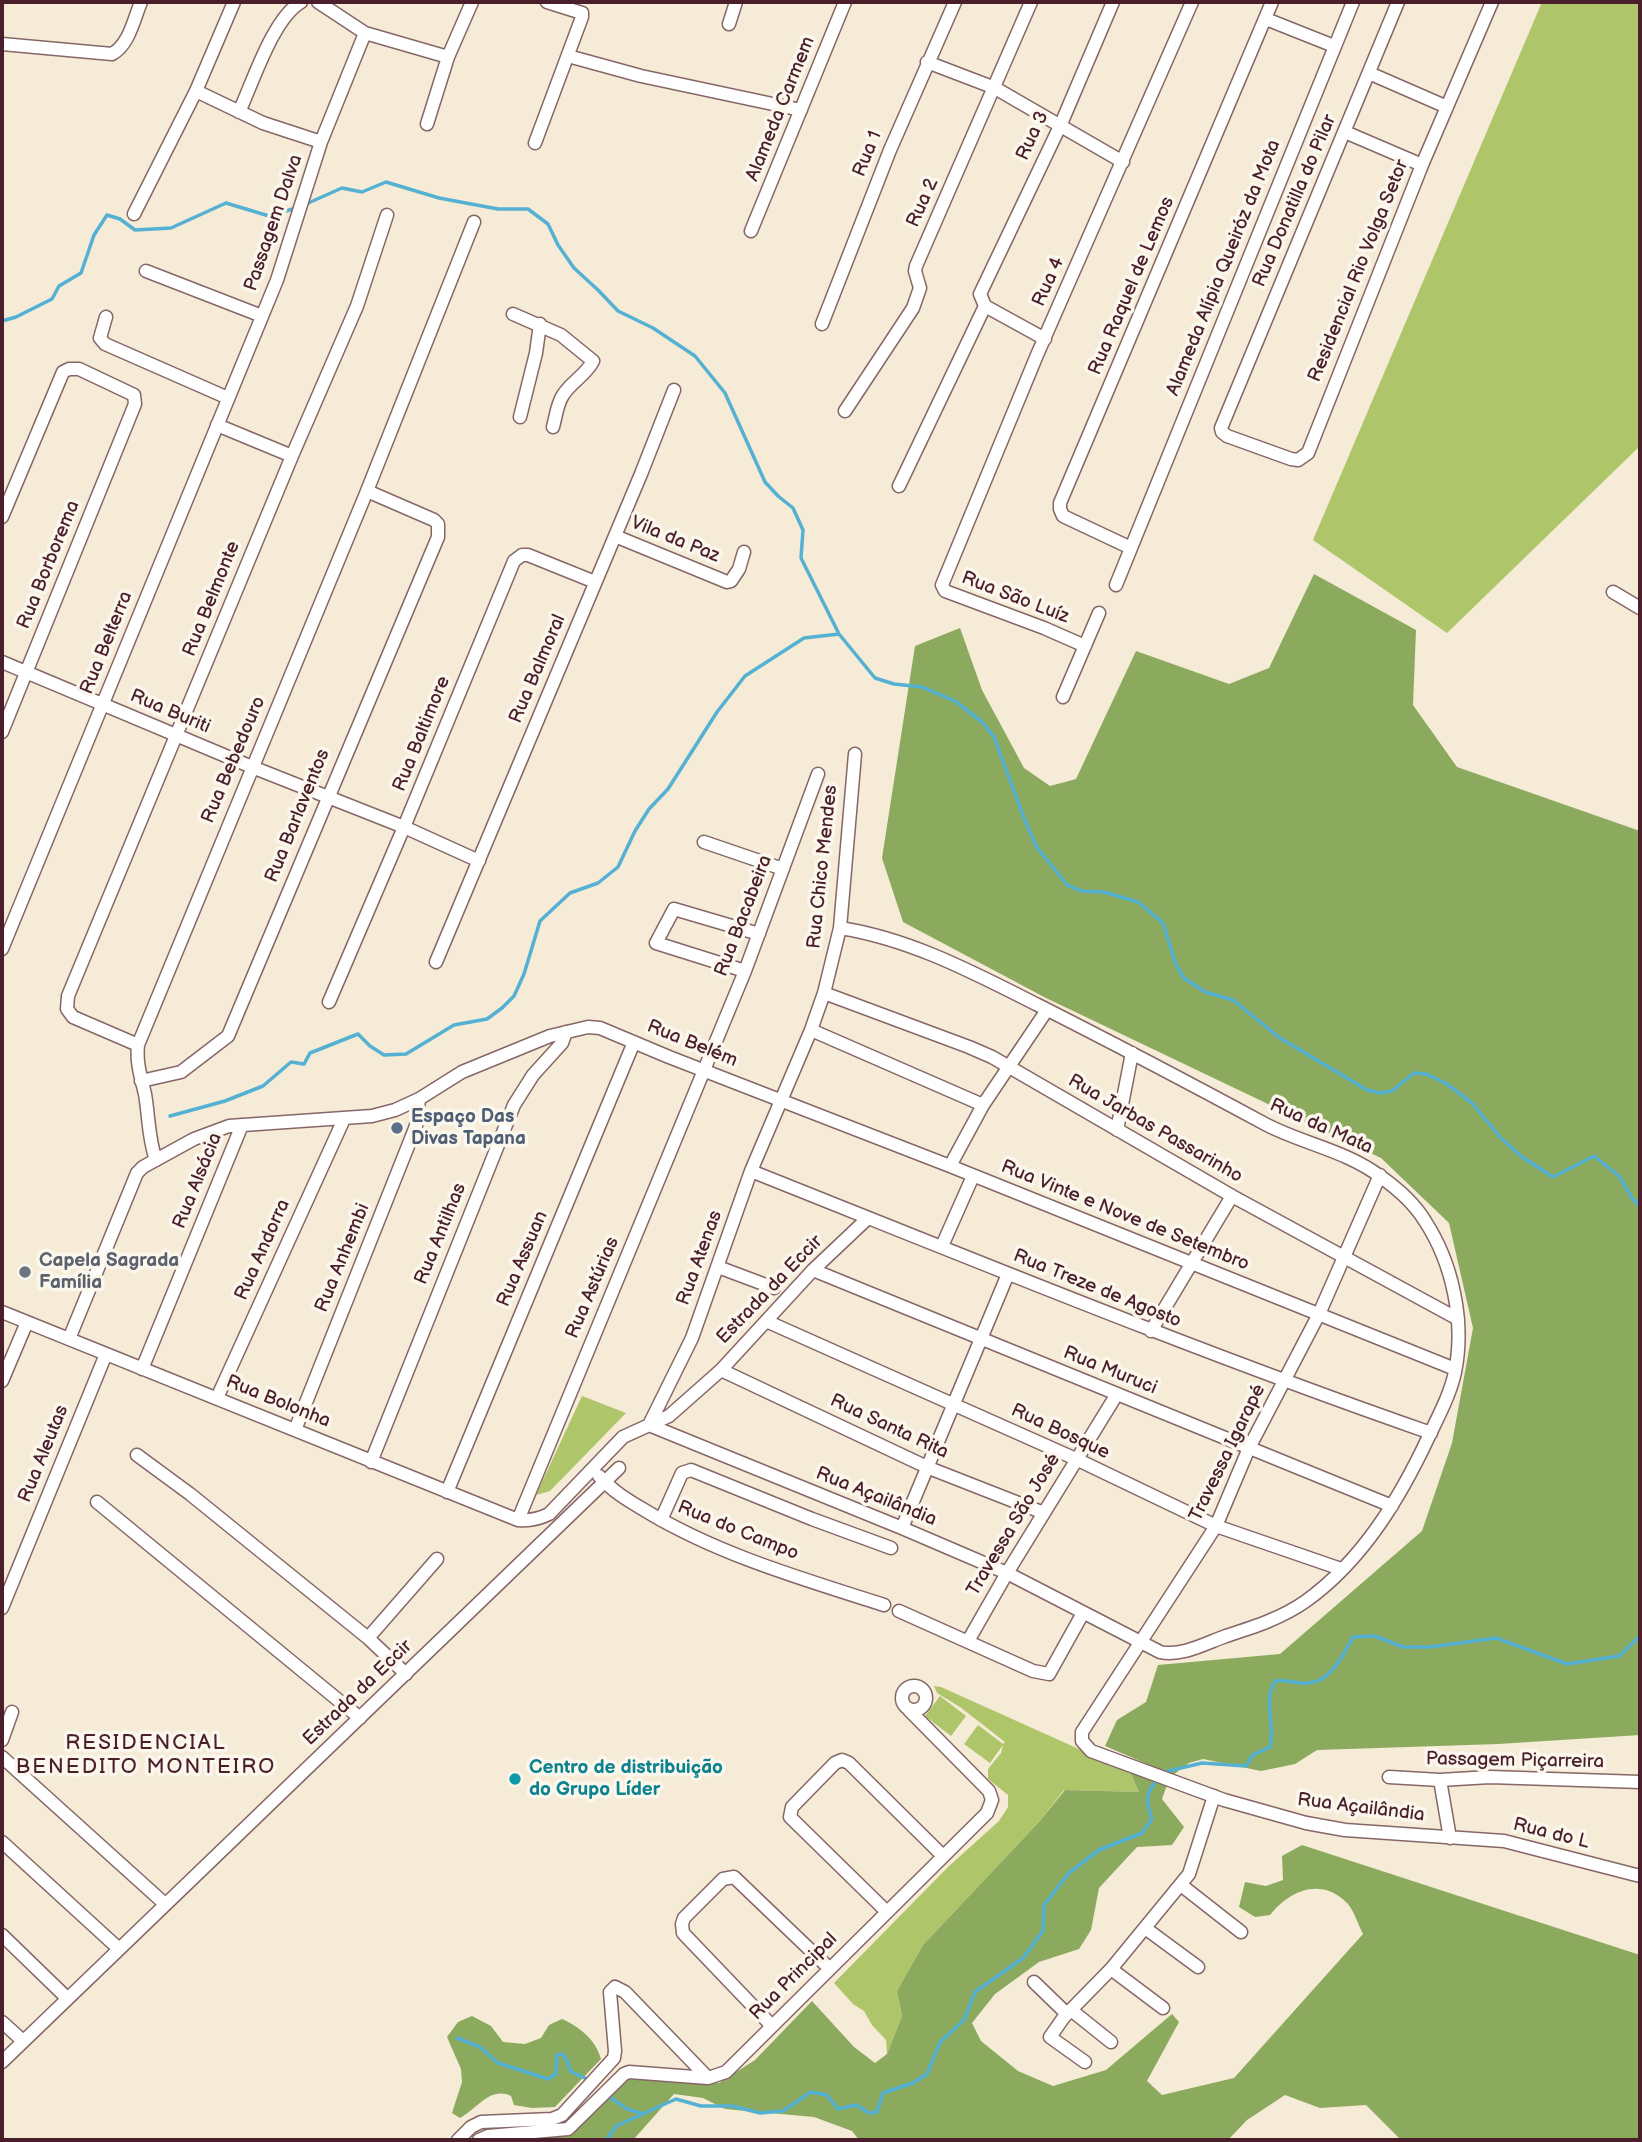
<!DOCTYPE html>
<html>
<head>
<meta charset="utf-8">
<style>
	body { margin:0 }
	#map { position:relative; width:1642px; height:2142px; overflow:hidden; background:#f5ebd6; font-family:"Balsamiq Sans",sans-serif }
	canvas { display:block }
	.frame { position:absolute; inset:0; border:4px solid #4a1f2b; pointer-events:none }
</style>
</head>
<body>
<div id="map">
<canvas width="1642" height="2142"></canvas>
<div class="frame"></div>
</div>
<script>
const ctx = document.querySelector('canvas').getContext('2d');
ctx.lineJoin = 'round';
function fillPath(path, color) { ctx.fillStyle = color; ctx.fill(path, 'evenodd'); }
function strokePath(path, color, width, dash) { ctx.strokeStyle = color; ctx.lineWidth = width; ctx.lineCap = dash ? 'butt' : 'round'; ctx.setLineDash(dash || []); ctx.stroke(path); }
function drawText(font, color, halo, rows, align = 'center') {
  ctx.font = font + ' "Balsamiq Sans",sans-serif'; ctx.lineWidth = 7; ctx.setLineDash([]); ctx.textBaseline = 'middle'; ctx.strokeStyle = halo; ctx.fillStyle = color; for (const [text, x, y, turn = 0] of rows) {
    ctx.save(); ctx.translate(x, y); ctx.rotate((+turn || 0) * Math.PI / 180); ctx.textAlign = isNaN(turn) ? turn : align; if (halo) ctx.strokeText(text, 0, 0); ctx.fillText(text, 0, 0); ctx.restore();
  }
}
fillPath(new Path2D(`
	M1542 2H1640V446L1447 633 1313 540Z
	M582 1396 626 1413 550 1491 536 1495Z
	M934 1686 941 1687 1130 1772 1139 1792 1064 1790 1039 1822 923 1945 897 1991 902 2016 887 2054 886 2040 872 2025 864 2011 853 2004 834 1983 948 1867 999 1821 1008 1807V1795L988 1779V1769L1001 1753 1003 1745 990 1763 964 1744 978 1725 1003 1744 1005 1742 960 1707 937 1693Z
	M940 1696 966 1716 951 1736 925 1716Z`), '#afc56a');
fillPath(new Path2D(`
	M1314 574 1416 630 1413 705 1457 767 1640 831V1735L1498 1744 1317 1750 1295 1764 1261 1771 1203 1759 1189 1763 1173 1775 1105 1746 1117 1720 1146 1702 1158 1665 1280 1654 1422 1531 1452 1443 1473 1328 1449 1223 1381 1158 1046 998 903 922 882 858 915 646 960 628 982 690 1024 768 1050 786 1076 779 1136 651 1229 684 1269 668Z
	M1130 1772 1158 1780 1167 1785 1162 1799 1184 1827 1172 1845 1137 1847 1099 1888 1091 1930 1079 1949 1039 1962 995 1994 972 2023 981 2041 1018 2071 1053 2086 1106 2070 1172 2014 1179 2022 1147 2081 1162 2095 1234 2078 1363 1934C1358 1925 1354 1910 1347 1903 1321 1877 1290 1890 1270 1915L1255 1917 1239 1907 1245 1882 1266 1886 1283 1880 1282 1856 1302 1845 1640 1955V2140H1401L1366 2105 1320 2108 1285 2095 1247 2120 1228 2140H1180L1173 2138 1151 2140H859L852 2131 814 2117 725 2109 703 2098 674 2094 633 2140H525V2138L560 2137 570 2133 623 2080 636 2076 719 2083 755 2060 812 2001 854 2047 875 2063 887 2054 902 2016 897 1991 923 1945 1039 1822 1065 1790 1139 1792Z
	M472 2016 491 2026 503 2042 525 2044 541 2038 549 2025 562 2019C580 2027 596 2040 601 2059L555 2107 532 2108 514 2105 511 2096C490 2086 477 2109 460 2118L452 2113 462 2082 461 2069 447 2037 458 2022Z`), '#8baa5e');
strokePath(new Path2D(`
	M306 204 342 188 362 192 386 182 439 198 498 209H528L548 224 558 245 574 268 598 290 618 311 653 328 695 356 725 393 765 482 778 496 793 508 803 530 801 558 839 634 875 678 894 684 922 687 955 701 982 722 994 737 1024 818 1036 846 1067 885 1081 891 1104 892 1138 902 1163 923 1176 965 1184 978 1205 992 1233 1000 1280 1038 1367 1090 1381 1093 1392 1091 1414 1073 1426 1074 1447 1084 1472 1103 1500 1137 1522 1157 1553 1177 1594 1156 1619 1176 1632 1198 1640 1206
	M2 321 16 317 52 299 59 286 81 273 94 235 107 215 120 219 135 230 171 228 226 203 269 216 296 208
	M170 1116 225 1101 263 1086 291 1062 304 1064 310 1053 358 1034 370 1046 384 1055 406 1054 454 1025 487 1019 502 1008 514 996 524 974 540 921 570 893 598 883 618 867 635 831 649 809 668 789 717 712 745 676 804 638 839 634
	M1162 1774 1164 1772 1202 1763 1246 1766 1253 1755 1270 1747C1276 1722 1262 1704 1275 1681 1285 1680 1292 1682 1302 1683 1329 1686 1342 1657 1353 1637L1375 1636 1403 1647H1430L1496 1638 1567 1664 1619 1656 1640 1636
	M457 2038 480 2047 498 2063 548 2079 556 2074 557 2055 562 2054 567 2060 570 2071 589 2080
	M608 2096 627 2109 641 2113
	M606 2140 616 2126 676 2099 701 2106H732L760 2113 783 2111 811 2092 827 2095 838 2109 856 2105 869 2113 877 2112 883 2093 913 2083 927 2074 940 2042 964 2020 975 1992 1023 1958 1043 1931 1044 1905 1069 1873 1099 1850 1142 1833 1152 1819C1146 1801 1145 1794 1157 1780`), '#55b1d3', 3.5);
const minor = new Path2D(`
	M318 2 365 33 448 57
	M1398 2 1221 428 1222 432 1227 436 1291 459 1298 460 1308 453 1422 165 1492 2
	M1266 19 1334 46
	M729 24 736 2
	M2 44 112 54C129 45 134 19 141 2
	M568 56 641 76 801 110
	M927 62 995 88 1123 162
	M1369 73 1447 107
	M196 91 263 123 321 142
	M239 112C253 82 273 18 301 2
	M427 124 448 57 472 2
	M1345 132 1422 165
	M535 143 582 17V13L547 2
	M134 214 196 91 234 2
	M751 231 845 2
	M146 271 262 316
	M513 314 561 335 593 361C586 375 571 382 563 395 557 404 556 416 553 427
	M106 317 100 338 105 344 228 398
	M822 324 890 150 955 2
	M1045 339 985 306 980 294 1061 124 1113 2
	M845 411 913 308 920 288 915 271 916 266 1031 2
	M520 417 536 353 540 324
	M217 425 292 456
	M899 486 985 306
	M367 491 474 222
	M2 517 63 372 69 369H79L134 395 135 404 2 732
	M615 536 727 582 731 581 739 569 744 552
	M1131 548 1063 516 1060 509V503L1272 2
	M1116 585 1353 2
	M1613 592 1640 608
	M1085 646 1044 628 945 591 942 585 1037 355 1192 2
	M2 662 252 767 404 827 479 861
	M1063 697 1099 613
	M704 842 783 869
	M840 928C911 939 974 973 1038 1005 1115 1044 1191 1084 1267 1125 1304 1144 1347 1151 1381 1177 1398 1189 1414 1203 1425 1221 1453 1264 1465 1322 1455 1372 1450 1395 1439 1415 1429 1436 1400 1498 1363 1560 1306 1601 1282 1618 1254 1627 1226 1636 1206 1643 1182 1657 1160 1652L1007 1573 902 1528 649 1425 692 1338 751 1171 811 1030 824 993 840 928 855 754
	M2 949 277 280 321 142 365 33
	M436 962 641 474 674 390
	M745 971 656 943 674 909 759 934
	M824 993 969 1047 992 1057 1232 1196 1458 1319
	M329 1002 404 827 514 561 522 555H528L595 582
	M811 1030 983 1105
	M138 1045 367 491 434 520 438 524V537L228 1036 181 1072 141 1081
	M1117 1130 1132 1053
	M156 1160C148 1138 149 1117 145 1094 141 1077 136 1063 138 1045L73 1017 67 1009 68 996 292 456 357 306 387 215
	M950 1166 983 1105 1047 1010
	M751 1171C977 1261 1201 1353 1431 1433
	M1380 1175 1319 1314 1249 1448 1216 1526 1082 1732V1741L1091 1751 1224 1800 1306 1823 1345 1830 1504 1841 1640 1876
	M942 1246 973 1176
	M718 1267 774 1288
	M813 1270 1392 1506
	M2 1312 518 1520C529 1521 539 1519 549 1514L623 1437 669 1416 721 1370 813 1270 868 1218
	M766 1321 1076 1459 1216 1526 1341 1569
	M1151 1331 1232 1196
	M69 1339 137 1173 143 1167 194 1139 229 1126 372 1116 395 1110 419 1099 462 1072 550 1036 588 1027 600 1028 669 1057 950 1166 1455 1369
	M142 1369 242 1125
	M721 1370 929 1468 1044 1513
	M2 1381 27 1322
	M217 1398 344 1119
	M295 1430 416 1126 419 1099
	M137 1455 190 1494 368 1638 406 1674
	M371 1462 514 1105 533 1075 562 1043 566 1032
	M599 1476C612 1491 629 1501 646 1511 719 1555 803 1579 884 1605
	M447 1492 634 1042
	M97 1502 360 1718
	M518 1520 745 971 818 774
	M661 1520 682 1473 691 1470 812 1519 891 1548
	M902 1528 1008 1274
	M2 1608 106 1354
	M899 1611 1033 1671 1049 1674 1083 1613
	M368 1638 437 1559
	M968 1641 1007 1573 1117 1394
	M902 1698a12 12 0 1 1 24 0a12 12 0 1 1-24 0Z
	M2 1740 12 1712
	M2 1757 165 1904
	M1389 1777 1440 1780 1490 1777 1640 1782
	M1440 1780 1450 1838
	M2 1842 118 1948
	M1181 1885 1241 1932
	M886 1911 790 1817 792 1807 835 1763 842 1760 849 1763 943 1856
	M1145 1928 1198 1967
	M2 1935 67 1998
	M1111 1969 1163 2008
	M1034 1982 1067 2014
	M1071 2010 1111 2042
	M2 2022 23 2041
	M772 2026 683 1933 682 1924 684 1918 723 1879 734 1877 829 1968
	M2 2062 619 1468
	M1085 2062 1050 2037 1064 2017 1111 1969 1189 1874 1214 1796
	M458 2140 471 2127 481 2122 552 2119 562 2115 614 2058 615 2051 610 1992 615 1987 625 1992 708 2078
	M479 2140 488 2136 568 2129 624 2074 629 2072 708 2078 726 2072 987 1813 992 1800 989 1791 909 1710`);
strokePath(minor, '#866667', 15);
strokePath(minor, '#fff', 12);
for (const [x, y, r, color] of [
	[397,1128,7,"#5c6f8a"],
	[25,1272,7,"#6b7280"],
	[515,1779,7,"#0f9aa8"]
]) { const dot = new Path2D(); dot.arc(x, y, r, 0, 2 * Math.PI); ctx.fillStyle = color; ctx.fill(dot); strokePath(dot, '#fbf7ec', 2.5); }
drawText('19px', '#4a1f2b', '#fbf7ec', [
	["Alameda Carmem",781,109,-68],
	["Rua 3",1033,136,-65],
	["Rua 1",868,154,-68],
	["Rua Donatilla do Pilar",1295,201,-67],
	["Rua 2",923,203,-66],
	["Passagem Dalva",274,223,-71],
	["Alameda Alípia Queiróz da Mota",1224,268,-68],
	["Residencial Rio Volga Setor",1359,271,-68],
	["Rua 4",1049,282,-66],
	["Rua Raquel de Lemos",1132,286,-67],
	["Vila da Paz",675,540,22],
	["Rua Borborema",49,565,-68],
	["Rua São Luíz",1015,598,21],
	["Rua Belmonte",212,599,-68],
	["Rua Belterra",107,643,-68],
	["Rua Balmoral",538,669,-67],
	["Rua Buriti",170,712,23],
	["Rua Baltimore",422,734,-68],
	["Rua Bebedouro",234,760,-67],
	["Rua Barlaventos",298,816,-68],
	["Rua Chico Mendes",823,867,-84],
	["Rua Bacabeira",744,916,-69],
	["Rua Belém",692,1044,22],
	["Rua da Mata",1321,1127,24],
	["Rua Jarbas Passarinho",1155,1129,30],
	["Rua Alsácia",198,1181,-68],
	["Rua Vinte e Nove de Setembro",1125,1216,22],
	["Rua Antilhas",441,1234,-68],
	["Rua Andorra",263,1250,-66],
	["Rua Anhembi",343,1258,-68],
	["Rua Atenas",700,1258,-70],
	["Rua Assuan",523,1259,-67],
	["Rua Astúrias",593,1288,-67],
	["Rua Treze de Agosto",1097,1289,22],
	["Estrada da Eccir",770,1290,-46],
	["Rua Muruci",1110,1371,22],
	["Rua Bolonha",278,1402,22],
	["Rua Santa Rita",889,1427,25],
	["Rua Bosque",1060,1432,25],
	["Travessa Igarapé",1228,1453,-64],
	["Rua Aleutas",44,1454,-68],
	["Rua Açailândia",876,1497,22],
	["Travessa São José",1014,1525,-59],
	["Rua do Campo",738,1531,22],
	["Estrada da Eccir",358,1693,-44],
	["Passagem Piçarreira",1515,1761,1],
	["Rua Açailândia",1361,1808,7],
	["Rua do L",1551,1834,14],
	["Rua Principal",794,1977,-45]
]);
drawText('bold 19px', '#4e5e75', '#fbf7ec', [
	["Espaço Das",411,1117],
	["Divas Tapana",411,1139]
], 'left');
drawText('bold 19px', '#5b616d', '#fbf7ec', [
	["Capela Sagrada",39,1261],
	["Família",39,1283]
], 'left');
drawText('bold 19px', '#0d838f', '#fbf7ec', [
	["Centro de distribuição",529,1768],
	["do Grupo Líder",529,1790]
], 'left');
ctx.letterSpacing = '2px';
drawText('21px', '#4a1f2b', '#fbf7ec', [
	["RESIDENCIAL",146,1744],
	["BENEDITO MONTEIRO",146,1768]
]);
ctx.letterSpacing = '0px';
</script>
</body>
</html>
